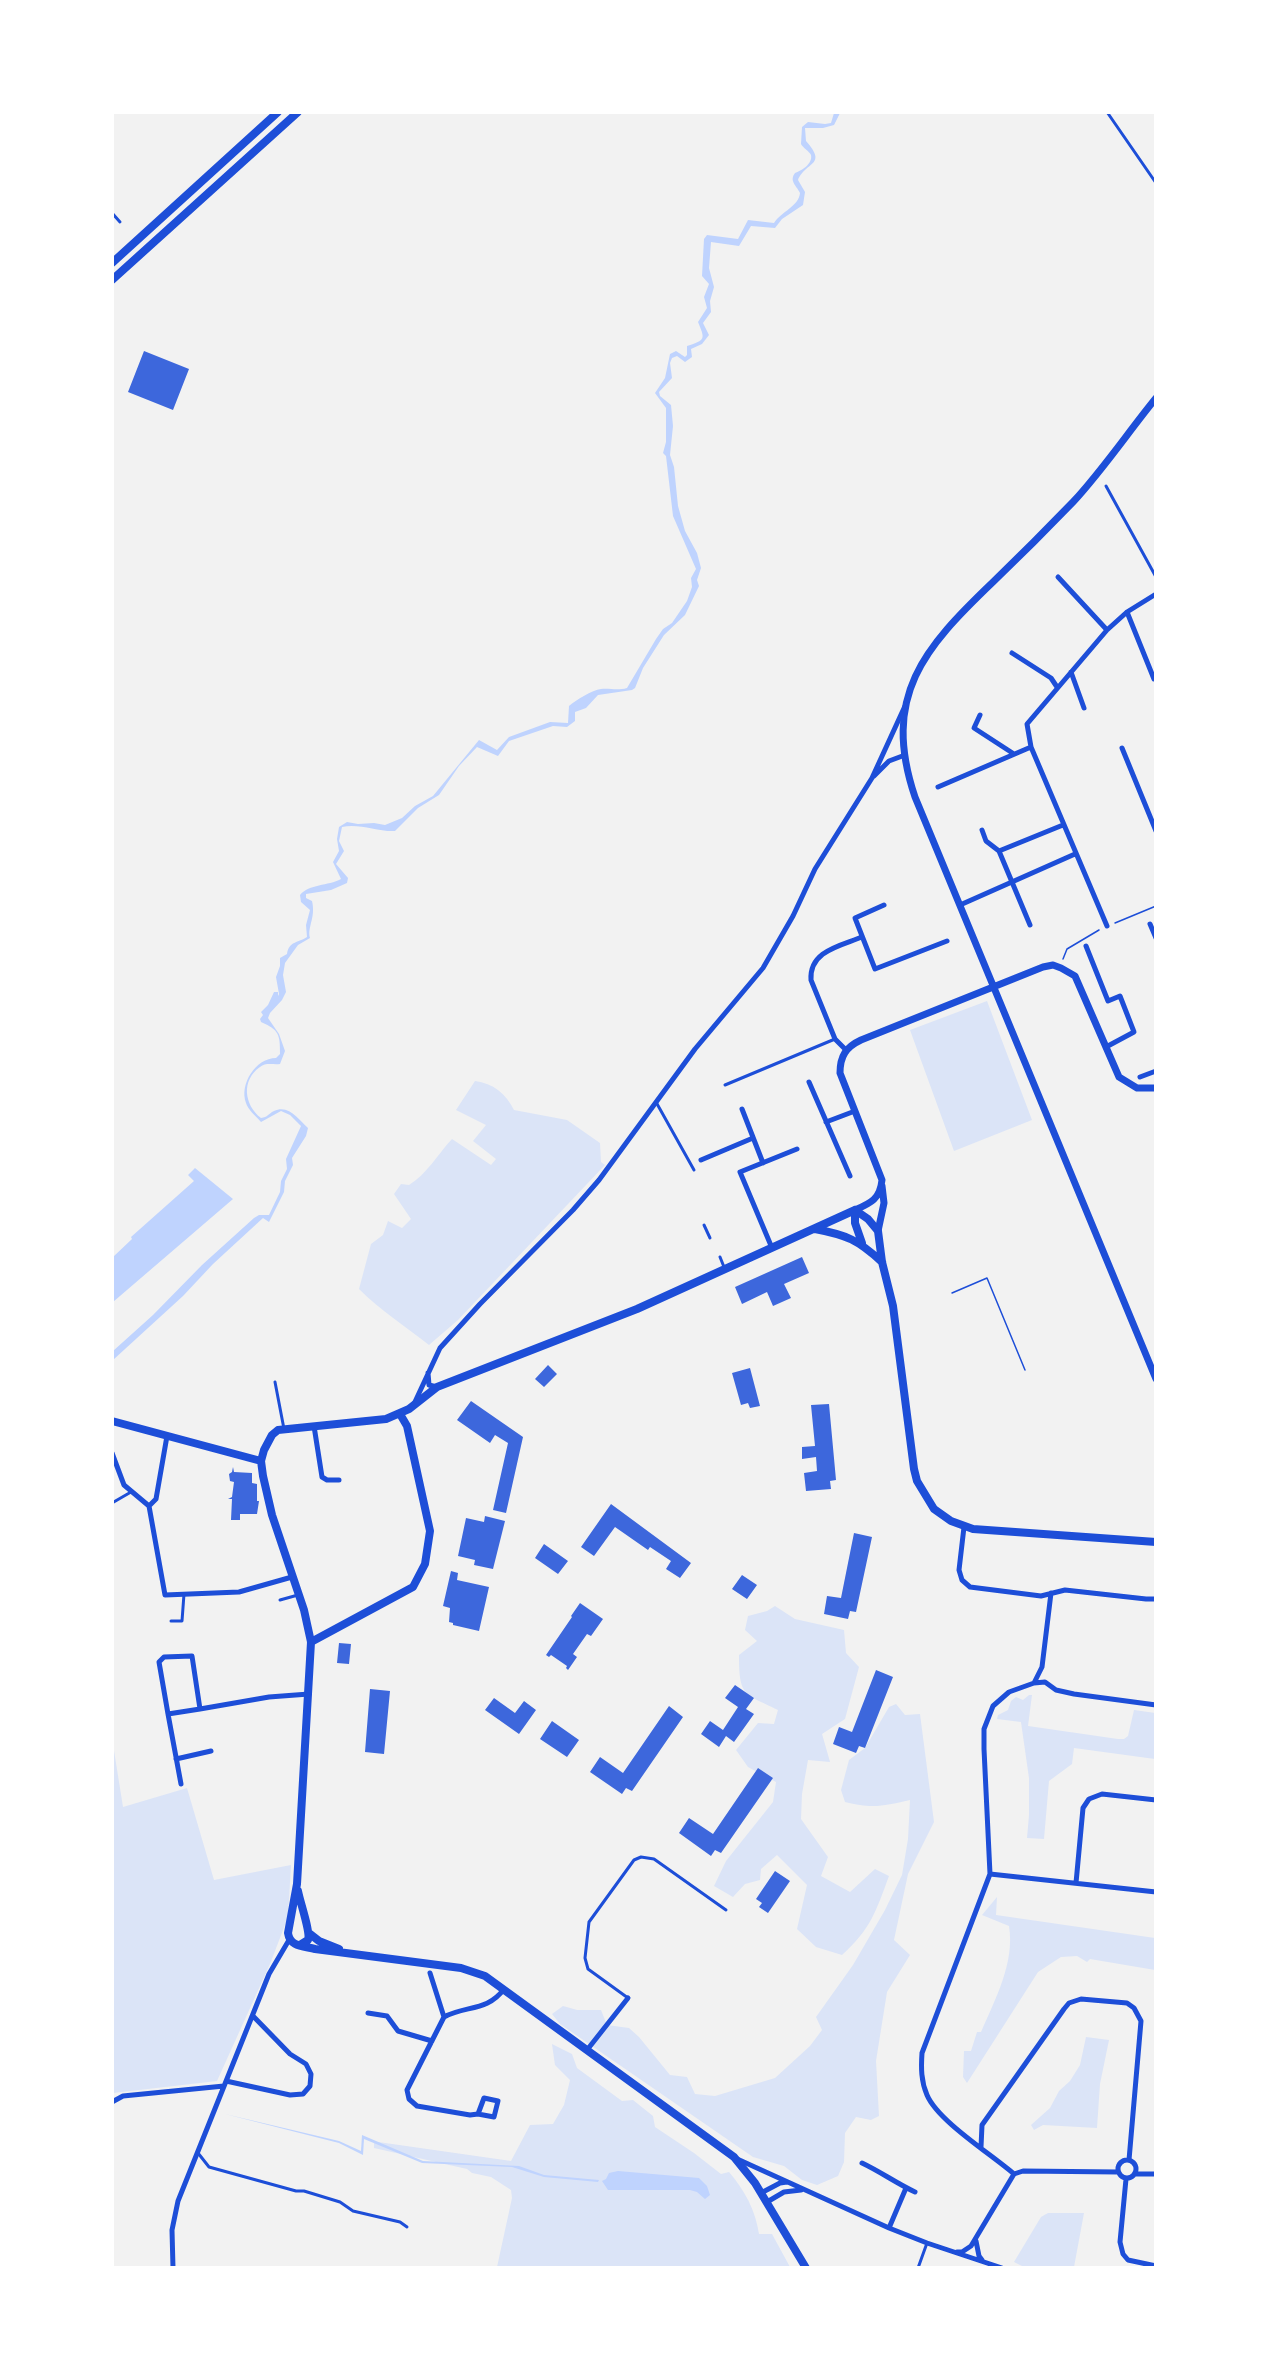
<!DOCTYPE html>
<html>
<head>
<meta charset="utf-8">
<style>
	body { margin:0 }
	#map { position:relative; width:1268px; height:2380px; overflow:hidden; background:#f2f2f2; font-family:"Golos Text",sans-serif }
	canvas { display:block }
	.frame { position:absolute; inset:0; border:114px solid #fff; pointer-events:none }
</style>
</head>
<body>
<div id="map">
<canvas width="1268" height="2380"></canvas>
<div class="frame"></div>
</div>
<script>
const ctx = document.querySelector('canvas').getContext('2d');
ctx.lineJoin = 'round';
function fillPath(path, color) { ctx.fillStyle = color; ctx.fill(path, 'evenodd'); }
function strokePath(path, color, width, dash) { ctx.strokeStyle = color; ctx.lineWidth = width; ctx.lineCap = dash ? 'butt' : 'round'; ctx.setLineDash(dash || []); ctx.stroke(path); }
fillPath(new Path2D(`
	M987 1001 1032 1120 954 1151 910 1030Z
	M475 1081C493 1083 506 1094 514 1110L567 1120 600 1143 601 1162 605 1165 458 1320 429 1345C405 1326 380 1310 359 1289L371 1244 383 1235 388 1221 402 1228 411 1219 394 1194 401 1184 409 1185C427 1174 437 1155 452 1139L491 1165 496 1159 473 1141 486 1125 456 1110Z
	M775 1606 795 1619 844 1630 846 1653 859 1667 845 1719 822 1734 830 1762 808 1760 802 1794 801 1819 828 1857 821 1876 850 1892 875 1869 889 1876C876 1911 871 1929 842 1955L816 1947 797 1929 807 1885 777 1855 761 1869 760 1880 745 1884 733 1897 714 1886 726 1861 773 1802 776 1782 748 1767 736 1750 758 1723 774 1724 778 1710C744 1693 739 1697 739 1655L757 1641 745 1630 748 1616 767 1611Z
	M1029 1695H1032L1028 1726 1118 1739H1124L1128 1736 1134 1710 1155 1713V1759L1074 1748 1072 1764 1049 1781 1044 1839 1027 1838 1029 1815V1778L1021 1722 997 1719 998 1715 1008 1710 1011 1701 1016 1697 1023 1700Z
	M896 1704 905 1715 920 1714 934 1822 908 1874 894 1940 910 1955 887 1992 876 2061 879 2116 871 2120 856 2117 845 2133 844 2162 838 2176 817 2185 802 2180 784 2166 753 2157 560 2024 552 2014 563 2006 577 2010H601L607 2025 629 2028 639 2037 670 2075 687 2077 695 2094 715 2096 775 2078 810 2046 822 2030 816 2017 853 1965 885 1910 902 1875 908 1839 910 1800C884 1806 872 1809 845 1802L841 1790 849 1760 865 1748 889 1707Z
	M112 1738 123 1807 187 1788 214 1880 291 1865 288 1917 270 1964 217 2081 113 2093Z
	M997 1897 996 1915 1155 1938V1970L1090 1959 1087 1962 1077 1956 1061 1957 1038 1972 967 2083 963 2077 964 2051H971L977 2032H981C995 1999 1015 1963 1009 1926L982 1915Z
	M1086 2037 1109 2040 1100 2084 1097 2128 1043 2125 1034 2130 1031 2125 1050 2108 1059 2091 1070 2081 1080 2065Z
	M552 2044 572 2054 577 2068 622 2101 633 2100 653 2116 655 2127 694 2153 721 2174 729 2172C745 2191 755 2209 759 2234H772L790 2267H497L512 2198 511 2190 491 2177 472 2173 467 2169 374 2148V2143L378 2142 511 2161 530 2125 553 2124 564 2105 570 2080 555 2065Z
	M1048 2213H1084L1074 2267H1024L1014 2262 1041 2217Z`), '#dbe4f7');
fillPath(new Path2D(`
	M834 113H840L834 125 823 128H805L806 141C828 166 806 161 798 180L805 192 803 205 782 219 775 228 751 226 739 246 711 242 709 268 714 287 710 301 711 312 703 323 709 335 702 344 691 349 692 357 685 362 677 356 672 358 670 363 672 378 659 392 660 396 671 405 673 426 670 455 674 467 678 506 685 531 697 553 701 568 697 580 699 586 685 615 664 635 643 668 635 688 632 690 598 695 586 708 575 712V721L567 727 553 726 509 741 498 756 477 747 459 766 439 795 418 808 395 831C378 832 359 823 342 827L339 841 344 851 336 864 348 878 347 883 331 890 306 894V898L312 901C316 918 307 927 310 938L298 945 285 963 283 975 286 992 282 1000 270 1013 268 1018 279 1034 285 1051 280 1064C273 1065 266 1062 260 1067 241 1080 244 1105 261 1118 268 1117 268 1114 274 1111 289 1104 299 1120 308 1128L306 1136 292 1158 293 1165 285 1181 284 1192 269 1222 263 1218 213 1264 183 1296 113 1360V1351L153 1315 202 1265 254 1218 259 1215H269L280 1192 281 1181 287 1169 286 1159 301 1126 290 1115 281 1111 261 1122C256 1116 248 1110 246 1103 239 1084 256 1058 276 1058L280 1054C280 1034 279 1030 261 1022L260 1019 263 1015 261 1012 268 1005 274 992H278V996L279 994 276 977 280 966V958L287 954C289 941 298 943 307 937L306 925 310 910 301 902 300 895C309 884 328 886 341 879L333 862 339 851 337 839 339 827 347 822 358 824 374 823 385 825 402 818 415 806 433 796 479 740 497 750 509 737 550 722 568 723 569 706C576 700 592 690 601 689 610 688 617 691 627 688L656 639 663 629 672 623 687 601 692 587 691 578 696 569 673 516 666 456 663 453 666 442V408L655 393 665 378 670 354 676 351 685 357 687 355V346C706 340 705 339 698 322L707 308 704 297 709 284 702 276 704 239 707 235 738 239 748 220 774 223C781 212 799 206 800 193 796 185 789 181 795 173 801 171 813 164 811 155 809 151 803 148 801 144L802 127 808 122 825 124 831 123Z
	M195 1168 233 1199 113 1302V1257L132 1239 131 1237 194 1181 188 1175Z
	M225 2114 339 2141 361 2151 362 2135 423 2161 519 2166 544 2175 599 2180 598 2182 544 2177 512 2167 422 2163 364 2139 363 2155 339 2143Z
	M618 2171 699 2178 707 2186 710 2195 705 2199 697 2192 690 2190H608L602 2181 606 2179 609 2173Z`), '#bfd3fe');
fillPath(new Path2D(`
	M144 351 189 369 173 410 128 392Z
	M802 1257 809 1273 784 1284 791 1298 773 1306 767 1292 742 1304 735 1287Z
	M548 1365 557 1374 544 1387 535 1379Z
	M750 1368 760 1406 750 1408 748 1403 741 1405 732 1373Z
	M471 1401 523 1437 506 1513 493 1510 508 1443 495 1435 490 1443 457 1420Z
	M829 1404 836 1480 830 1481 831 1489 806 1491 804 1473 817 1471 816 1457 802 1459V1447L815 1446 811 1405Z
	M233 1467 234 1472 252 1473V1483L257 1484V1501H259L257 1514H240V1520H231L232 1499H228L232 1497 234 1482 230 1481 229 1474 232 1472Z
	M611 1504 691 1563 680 1578 666 1569 671 1561 650 1547 648 1550 615 1527 594 1556 581 1547Z
	M485 1516 505 1521 493 1569 474 1565 475 1560 458 1556 466 1518 484 1522Z
	M854 1533 872 1537 856 1612 850 1611 848 1619 824 1614 827 1596 841 1598Z
	M544 1544 568 1561 558 1574 535 1558Z
	M451 1571 458 1573 457 1580 489 1587 479 1631 453 1625V1623L449 1622 450 1608 443 1606Z
	M742 1575 757 1585 747 1599 732 1589Z
	M580 1603 603 1619 591 1636 587 1634 573 1654 577 1657 568 1670 566 1668 567 1666 551 1655 549 1657 546 1655 572 1617 571 1616Z
	M339 1643 351 1644 349 1664 337 1663Z
	M876 1670 893 1677 865 1748 859 1746 856 1753 833 1744 839 1727 852 1732Z
	M735 1685 754 1698 746 1709 754 1714 734 1742 726 1736 719 1747 701 1734 710 1721 723 1730 738 1707 725 1698Z
	M370 1689 390 1691 384 1754 365 1752Z
	M494 1698 515 1713 524 1701 536 1710 519 1734 485 1710Z
	M669 1706 683 1717 632 1791 626 1788 622 1794 590 1772 600 1757 623 1773Z
	M552 1721 579 1740 567 1757 540 1739Z
	M758 1768 773 1778 721 1853 715 1850 711 1856 679 1833 689 1818 713 1834Z
	M775 1871 790 1881 768 1913 759 1907 762 1903 756 1899Z`), '#3d67dc');
strokePath(new Path2D(`
	M1115 923 1156 906
	M1063 959 1067 949 1099 930
	M952 1293 987 1278 1025 1370`), '#1d4ed8', 1.5);
strokePath(new Path2D(`
	M1107 112 1156 183
	M112 213 120 222
	M1106 486 1156 577
	M725 1085 835 1039
	M656 1102 694 1170
	M704 1225 710 1238
	M720 1257 724 1267
	M275 1382 284 1429
	M112 1503 131 1492
	M280 1600 298 1595
	M171 1621H182L184 1594
	M628 1998 588 1969 585 1958 589 1922 634 1860 641 1857 654 1859 726 1910
	M198 2153 209 2167 296 2191H304L340 2202 353 2211 400 2222 407 2227
	M918 2268 927 2243`), '#1d4ed8', 3);
strokePath(new Path2D(`
	M1058 577 1107 630
	M1127 612 1154 679
	M1012 653 1051 678 1057 687
	M1071 672 1084 708
	M980 715 974 728 1014 754
	M1122 748 1156 831
	M874 776 889 761 905 755
	M938 787 1031 747
	M982 830 986 841 999 851
	M884 905 855 918 875 969 947 941
	M960 905 1075 854
	M1150 924 1156 938
	M1030 925 999 851 1063 825
	M1107 926 1031 747 1027 724 1107 630 1127 612 1156 594
	M1086 946 1108 1001 1120 996 1134 1032 1106 1047
	M846 1050 835 1039 811 980C809 951 840 946 862 937
	M1140 1077 1156 1071
	M809 1082 850 1176
	M742 1109 763 1163
	M826 1122 855 1111
	M701 1160 753 1138
	M772 1248 740 1172 797 1149
	M428 1373 429 1385 437 1387
	M414 1404 440 1348 480 1304 573 1210 599 1180 695 1049 763 968 793 916 815 869 872 778 905 706
	M314 1426 322 1477 327 1480H339
	M112 1453 124 1485 149 1506 165 1595 239 1592 292 1577
	M149 1506 156 1499 167 1436
	M964 1527 959 1570 962 1580 970 1587 1041 1596 1065 1590 1146 1599H1156
	M1034 1683 1042 1667 1051 1593
	M200 1709 168 1714 159 1662 164 1657 192 1656 200 1709 269 1697 309 1694
	M168 1714 181 1784
	M176 1759 211 1751
	M990 1874 1156 1892
	M1076 1883 1083 1808 1089 1799 1102 1794 1156 1800
	M430 1973 444 2017
	M368 2013 387 2016 398 2031 432 2041
	M587 2050 628 1998
	M226 2081 290 2095 303 2094 310 2086 311 2074 306 2064 290 2054 253 2016
	M484 2098 498 2101 494 2117 478 2114Z
	M112 2102 123 2096 224 2086
	M478 2114 470 2115 417 2106 409 2099 407 2090 444 2017C466 2005 487 2012 504 1989
	M981 2147 982 2125 1064 2009 1069 2003 1081 1999 1127 2003 1134 2008 1141 2021 1129 2160
	M735 2158 889 2228 927 2243 1002 2268
	M1118 2169a9 9 0 1 1 18 0a9 9 0 1 1-18 0Z
	M862 2163C881 2172 896 2183 915 2192
	M1014 2174C991 2154 938 2121 927 2095 921 2081 921 2068 922 2053L990 1874 984 1749V1729L993 1706 1009 1692 1034 1683 1045 1682 1056 1690 1074 1694 1156 1705
	M1014 2174 1023 2171 1118 2172
	M1136 2174H1156
	M1126 2179 1120 2242 1123 2254 1128 2260 1156 2266
	M761 2193 780 2183 787 2182
	M767 2202 784 2192 801 2190
	M889 2228 906 2188
	M976 2241 979 2256 982 2260
	M957 2252H962L971 2246 1014 2174
	M173 2268 172 2230 178 2201 269 1974 289 1940`), '#1d4ed8', 5);
strokePath(new Path2D(`
	M1156 398C1129 431 1102 471 1073 502 1047 529 1020 556 993 582 924 648 881 696 915 797L1156 1379
	M855 1210C871 1203 880 1199 882 1180L840 1073C840 1056 846 1047 861 1040L1043 967 1053 965 1061 968 1075 976 1119 1077 1137 1088H1156
	M878 1231 884 1203 882 1186`), '#1d4ed8', 7);
strokePath(new Path2D(`
	M855 1210 868 1219 878 1231 882 1262 893 1306 914 1469 917 1481 934 1509 951 1521 973 1529 1156 1542
	M855 1210V1223L862 1243
	M815 1229C847 1235 858 1240 882 1262
	M112 1421 261 1461
	M311 1642 413 1587 425 1564 430 1531 407 1426 400 1414
	M298 1891C300 1902 311 1933 308 1940L300 1945
	M310 1934 319 1941 339 1949
	M806 2268 755 2183 734 2157 485 1976 461 1968 315 1949C303 1946 290 1947 288 1933L297 1884 311 1642 304 1610 272 1515 263 1476 261 1461 264 1450 272 1435 278 1430 386 1419 409 1409 437 1387 637 1309 855 1210`), '#1d4ed8', 8);
strokePath(new Path2D(`
	M112 263 278 112
	M112 280 298 112`), '#1d4ed8', 8);
</script>
</body>
</html>
